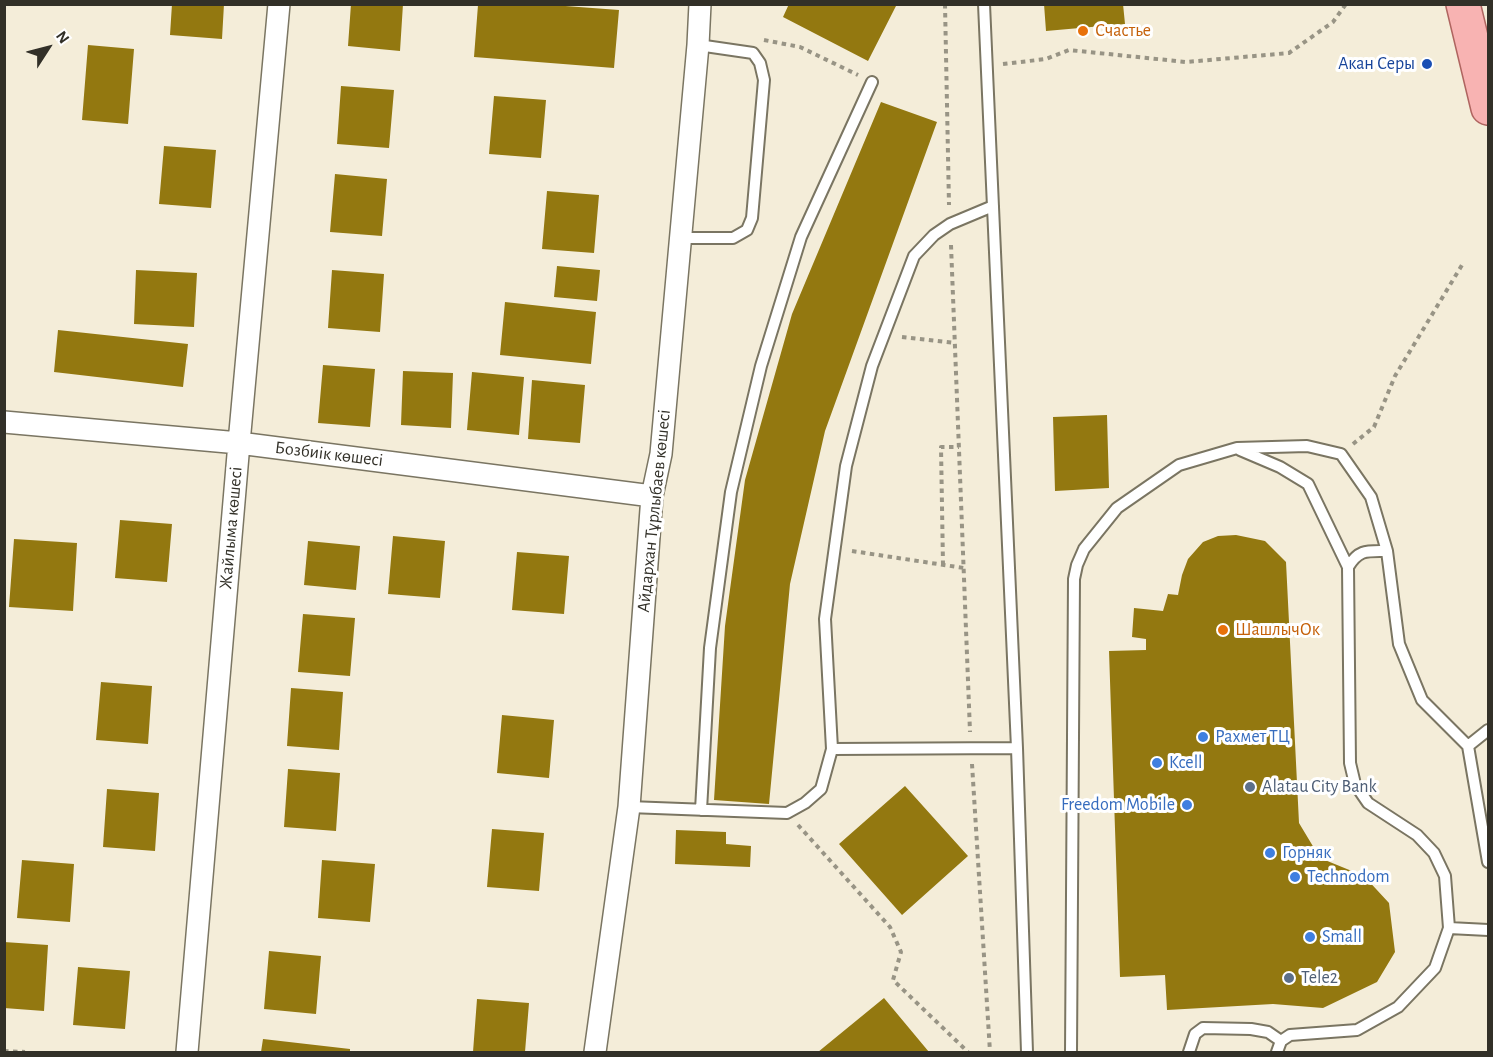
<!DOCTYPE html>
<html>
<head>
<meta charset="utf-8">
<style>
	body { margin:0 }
	#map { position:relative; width:1493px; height:1057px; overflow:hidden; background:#f4edd9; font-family:"Alegreya Sans",sans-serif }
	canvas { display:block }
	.frame { position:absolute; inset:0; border:6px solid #323028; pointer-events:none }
	.north { position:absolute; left:18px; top:18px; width:60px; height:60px; -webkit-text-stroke:4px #fff; paint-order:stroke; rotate:54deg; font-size:16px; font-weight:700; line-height:24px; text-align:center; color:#323028 }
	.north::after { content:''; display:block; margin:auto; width:21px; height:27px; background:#323028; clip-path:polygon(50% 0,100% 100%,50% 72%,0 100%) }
</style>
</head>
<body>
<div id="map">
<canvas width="1493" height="1057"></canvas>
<div class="frame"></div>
<div class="north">N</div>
</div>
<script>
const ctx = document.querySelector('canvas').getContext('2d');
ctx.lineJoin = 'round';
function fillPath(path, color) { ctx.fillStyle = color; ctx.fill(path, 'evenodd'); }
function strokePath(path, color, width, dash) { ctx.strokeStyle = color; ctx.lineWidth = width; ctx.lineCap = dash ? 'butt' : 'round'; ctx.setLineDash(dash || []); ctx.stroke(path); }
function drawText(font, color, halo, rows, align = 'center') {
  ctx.font = font + ' "Alegreya Sans",sans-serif'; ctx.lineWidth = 6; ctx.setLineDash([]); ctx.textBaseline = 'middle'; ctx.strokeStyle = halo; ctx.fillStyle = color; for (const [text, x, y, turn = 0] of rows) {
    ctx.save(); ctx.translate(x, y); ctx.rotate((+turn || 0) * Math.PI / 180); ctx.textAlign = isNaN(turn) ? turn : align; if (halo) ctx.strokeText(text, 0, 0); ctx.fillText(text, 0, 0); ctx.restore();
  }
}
fillPath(new Path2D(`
	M172 4H224L222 39 170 35Z
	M351 4H403L400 51 348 46Z
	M789 4H897L868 61 783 17Z
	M1044 4H1123L1125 24 1046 31Z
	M478 5H552L619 10 614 68 474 57Z
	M88 45 134 49 128 124 82 120Z
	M341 86 394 90 389 148 337 144Z
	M494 96 546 100 541 158 489 154Z
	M881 102 937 122 825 431 790 584 769 804 714 800 725 626 745 480 792 314Z
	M164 146 216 150 211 208 159 204Z
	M335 174 387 179 382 236 330 232Z
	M547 191 599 195 594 253 542 249Z
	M557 266 600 270 597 301 554 297Z
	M136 270 197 273 194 327 134 324Z
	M332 270 384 274 380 332 328 328Z
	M505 302 596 312 591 364 500 355Z
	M58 330 188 344 183 387 54 372Z
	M323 365 375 369 370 427 318 423Z
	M403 371 453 373 451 428 401 425Z
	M472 372 524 377 519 435 467 430Z
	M532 380 585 385 580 443 528 439Z
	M1107 415 1109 488 1055 491 1053 417Z
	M120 520 172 524 167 582 115 578Z
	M1236 535 1265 541 1286 562 1299 823 1320 858 1364 876 1389 903 1395 952 1377 982 1323 1008 1273 1004 1167 1010 1165 975 1120 977 1109 651 1146 650V639L1132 637 1134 608 1163 611 1168 594 1178 595 1182 575 1188 559 1203 542 1218 536Z
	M393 536 445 541 440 598 388 594Z
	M14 539 77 543 73 611 9 607Z
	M308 541 360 546 356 590 304 585Z
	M517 552 569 556 564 614 512 610Z
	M303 614 355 618 350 676 298 672Z
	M101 682 152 686 148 744 96 740Z
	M291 688 343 692 339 750 287 746Z
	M502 715 554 720 549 778 497 773Z
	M288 769 340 773 336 831 284 827Z
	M905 786 968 856 902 915 839 844Z
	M107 789 159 793 155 851 103 847Z
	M492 829 544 833 539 891 487 887Z
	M676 830 726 832V844L751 846 750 867 675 864Z
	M22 860 74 864 70 922 17 918Z
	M322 860 375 864 370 922 318 918Z
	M4 942 48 945 44 1011 4 1008Z
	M269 951 321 956 316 1014 264 1009Z
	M78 967 130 971 125 1029 73 1025Z
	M884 998 929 1052H818Z
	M477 999 529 1003 525 1052H473Z
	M263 1039 350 1049V1052H261Z`), '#937810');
const lane = new Path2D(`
	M984 4 1017 748 1027 1052
	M681 238H733L747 230 752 218 764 80 760 63 753 53 698 45
	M1240 450 1280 467 1308 484 1348 567
	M1488 730 1468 746 1488 862
	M832 749 1017 748
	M629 807 787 813 805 803 821 789 832 749 825 619 846 466 872 366 914 256 934 235 950 224 993 206
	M701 810 710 648 731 492 761 366 801 237 872 82
	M1449 928 1488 930
	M1071 1052 1074 579 1077 565 1084 549 1117 508 1179 465 1237 448 1307 446 1341 454 1371 497 1387 551
	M1189 1052 1195 1034 1203 1028 1251 1029 1268 1032 1281 1041
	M1277 1052 1281 1041 1290 1035 1357 1030 1398 1007 1435 968 1449 928 1445 876 1434 853 1417 835 1368 803 1355 784 1350 763 1348 567C1359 549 1367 551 1387 551L1399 644 1422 700 1468 746`);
const street = new Path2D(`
	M4 422 239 443 652 496
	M187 1052 239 443 279 4
	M595 1052 629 807 652 496 661 454 698 45 700 4`);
const primary = new Path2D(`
	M1463 4 1488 108`);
strokePath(lane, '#7a7562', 14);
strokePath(street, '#7a7562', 24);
strokePath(primary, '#af6560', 36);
strokePath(new Path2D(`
	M945 4 949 205
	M764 40 800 47 858 75
	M1003 64 1046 59 1069 50 1186 62 1289 53 1333 22 1346 4
	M951 245 970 732
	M902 337 955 343
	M1353 444 1374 427 1395 376 1462 265
	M852 551 964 568
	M943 565 941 447H959
	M972 764 990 1052
	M798 825 890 927 901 952 893 980 968 1052
	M4 1051 25 1052`), '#989485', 4, [4.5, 4.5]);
strokePath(lane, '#fff', 10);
strokePath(street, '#fff', 21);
strokePath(primary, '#f8b3b2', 33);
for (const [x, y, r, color] of [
	[1083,31,6,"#e8710a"],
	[1427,64,6,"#1a4fb4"],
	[1223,630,6,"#e8710a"],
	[1203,737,6,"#3f7fe0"],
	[1157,763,6,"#3f7fe0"],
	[1250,787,6,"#5c6f8a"],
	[1187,805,6,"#3f7fe0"],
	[1270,853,6,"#3f7fe0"],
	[1295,877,6,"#3f7fe0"],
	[1310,937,6,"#3f7fe0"],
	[1289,978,6,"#5c6f8a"]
]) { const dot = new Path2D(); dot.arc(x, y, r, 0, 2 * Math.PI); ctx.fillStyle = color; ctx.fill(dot); strokePath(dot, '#fff', 2); }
drawText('18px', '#c56008', '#fff', [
	["Счастье",1095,31],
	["ШашлычОк",1235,630]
], 'left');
drawText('18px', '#164399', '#fff', [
	["Акан Серы",1415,64]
], 'right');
drawText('18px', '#323028', '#fff', [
	["Бозбиік көшесі",329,454,7],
	["Айдархан Тұрлыбаев көшесі",654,511,-84],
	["Жайлыма көшесі",231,528,-85]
]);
drawText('18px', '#366cbe', '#fff', [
	["Рахмет ТЦ",1215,737],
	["Kcell",1169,763],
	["Freedom Mobile",1175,805,"right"],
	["Горняк",1282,853],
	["Technodom",1307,877],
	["Small",1322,937]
], 'left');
drawText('18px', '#4e5e75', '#fff', [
	["Alatau City Bank",1262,787],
	["Tele2",1301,978]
], 'left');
</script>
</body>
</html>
